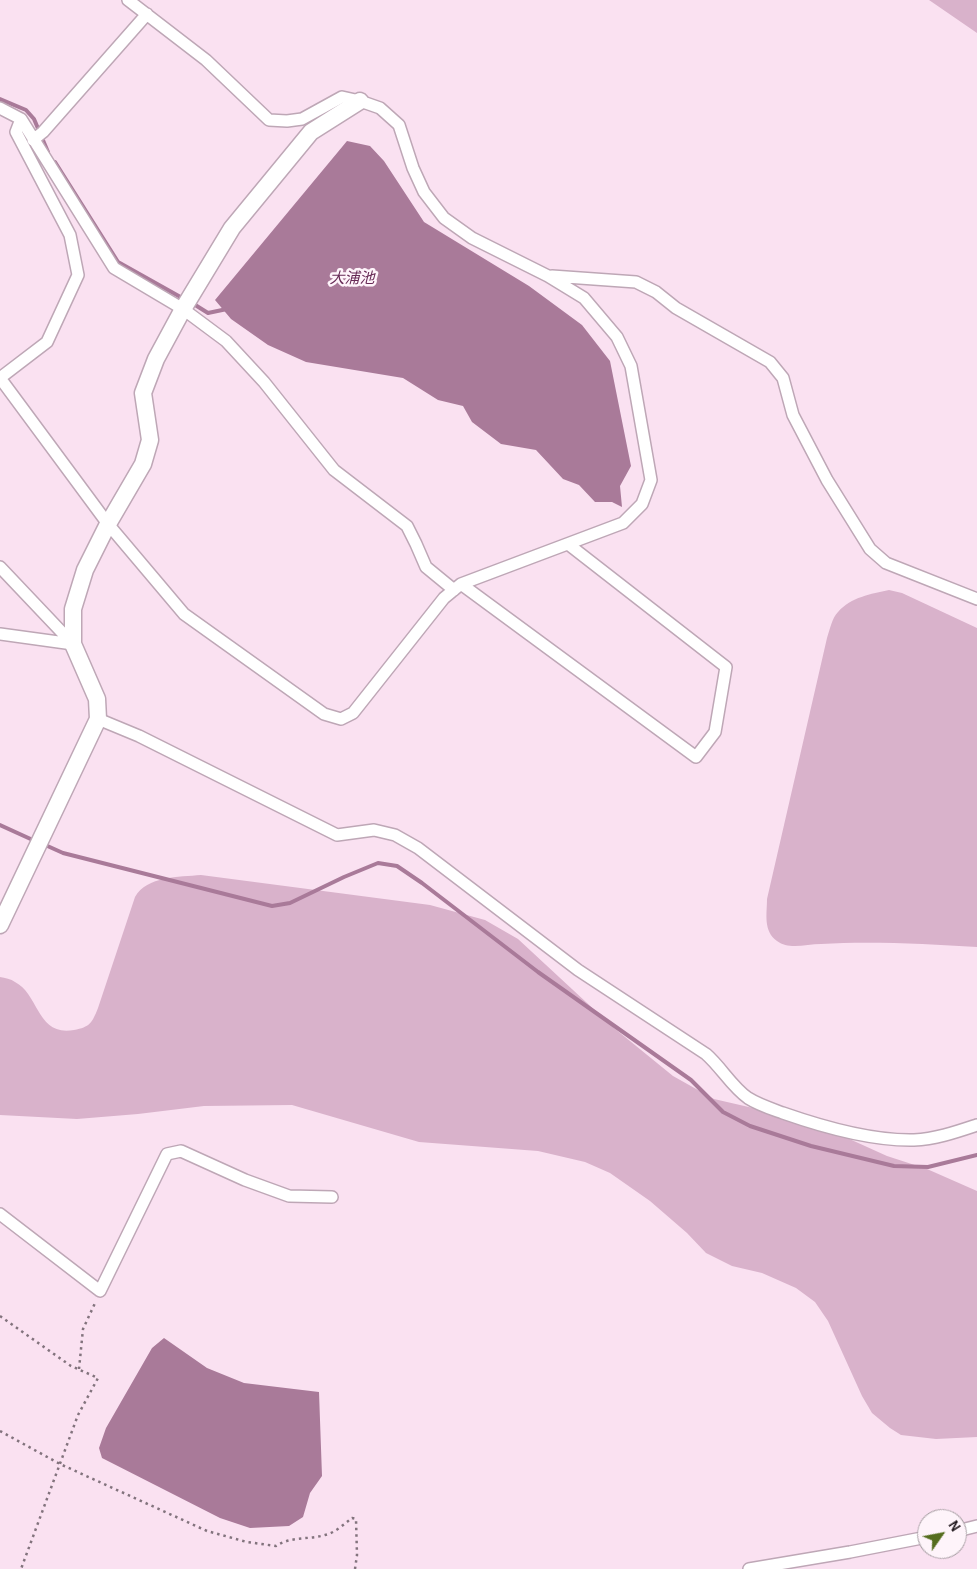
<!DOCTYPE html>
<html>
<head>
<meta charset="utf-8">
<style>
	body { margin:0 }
	#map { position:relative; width:977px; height:1569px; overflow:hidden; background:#fae1f1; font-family:"Alegreya Sans",sans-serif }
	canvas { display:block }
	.north { position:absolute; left:917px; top:1509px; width:50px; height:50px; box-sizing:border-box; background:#fef4fa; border:1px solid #a59ca1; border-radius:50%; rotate:57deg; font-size:14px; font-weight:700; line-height:20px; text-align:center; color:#1f171c }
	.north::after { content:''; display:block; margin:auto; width:18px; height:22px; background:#556d1e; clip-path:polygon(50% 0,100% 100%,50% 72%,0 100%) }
</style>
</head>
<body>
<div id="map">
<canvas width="977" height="1569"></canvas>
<div class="north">N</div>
</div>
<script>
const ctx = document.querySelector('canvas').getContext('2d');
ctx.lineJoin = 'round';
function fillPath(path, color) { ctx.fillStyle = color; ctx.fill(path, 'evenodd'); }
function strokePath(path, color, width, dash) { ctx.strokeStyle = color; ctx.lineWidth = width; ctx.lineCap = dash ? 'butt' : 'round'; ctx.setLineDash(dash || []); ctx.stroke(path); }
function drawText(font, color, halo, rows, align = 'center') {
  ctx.font = font + ' "Alegreya Sans","Noto Sans JP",sans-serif'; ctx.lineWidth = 5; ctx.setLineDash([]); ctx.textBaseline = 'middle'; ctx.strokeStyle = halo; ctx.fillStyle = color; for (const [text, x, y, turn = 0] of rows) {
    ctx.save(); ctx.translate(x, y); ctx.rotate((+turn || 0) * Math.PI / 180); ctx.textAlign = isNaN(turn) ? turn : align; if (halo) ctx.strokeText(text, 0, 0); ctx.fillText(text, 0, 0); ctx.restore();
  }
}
fillPath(new Path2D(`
	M929 0H977V33Z
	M889 590 902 593 977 628V947C927 944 871 941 821 944 806 944 789 950 777 941 763 931 767 914 767 899L827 638C830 629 832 618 838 612 851 597 871 594 889 590Z
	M201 875 430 905 485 920 518 939 614 1028 673 1076 714 1099 766 1111 845 1137 887 1156 927 1169 977 1191V1437L936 1439 901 1435 890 1428 872 1413 862 1396 828 1321 815 1302 796 1288 762 1273 732 1266 706 1253 687 1233 650 1201 610 1173 585 1162 538 1151 419 1142 292 1105 204 1106 138 1114 77 1119 0 1115V977C5 978 11 979 15 982 39 994 37 1037 74 1030 90 1027 92 1023 98 1008L135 897C147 876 179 877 201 875Z`), '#d9b2cb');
fillPath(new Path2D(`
	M347 141 370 146 384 161 424 222 529 286 582 325 610 361 631 466 620 486 622 507 612 502H595L579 485 563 479 536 450 501 444 472 422 463 406 438 400 403 378 306 362 268 345 231 319 215 300Z
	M164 1338 207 1368 244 1383 319 1392 322 1476 310 1493 303 1517 289 1526 250 1528 220 1518 102 1458 99 1448 106 1428 152 1348Z`), '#a97a99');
strokePath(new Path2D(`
	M0 99 26 110 34 119 48 152
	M55 162 118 262 184 299
	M192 303 208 313 227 309
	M0 825 35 841
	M43 844 63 853 272 906 290 903 344 877 378 863 397 866 422 883 538 972 691 1080 723 1112 750 1126 811 1146 894 1166 928 1167 977 1155`), '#a97a99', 4);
const street = new Path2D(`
	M0 108 21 119 114 268 183 309 226 341 264 382 334 470 407 526 416 544 426 567 454 590
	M33 140 43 132 147 14
	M552 276 636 282 656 292 676 308 770 362 783 378 793 415 827 480 870 549 886 563 977 599
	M0 378 108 524 184 614 324 714 341 719 353 713 444 598 461 584 623 523 642 504 651 480 631 366 617 337 584 298 548 276 472 238 444 218 424 192 413 168 399 125 380 108 360 101 342 97 302 119 287 121 269 120 206 60 128 0
	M0 378 47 342 78 275 70 235 16 132 21 119
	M0 567 73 644
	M461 584 696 757 715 732 726 667 568 544
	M0 634 73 644
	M98 719 139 736 337 835 374 830 395 835 418 848 578 970 706 1054C721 1067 732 1087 748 1098 759 1105 772 1109 783 1113 823 1127 872 1141 914 1140 936 1139 956 1132 977 1125
	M0 1214 100 1291 167 1154 181 1151 245 1180 289 1196 332 1197
	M957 1531 977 1526
	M749 1569 850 1552 927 1537`);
const secondary = new Path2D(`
	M0 925 98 719 97 699 73 644V609L85 570 108 524 143 464 150 440 143 393 156 359 183 309 232 228 311 132 360 101`);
strokePath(street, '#bea7b6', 14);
strokePath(secondary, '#bea7b6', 19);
strokePath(new Path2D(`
	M0 1316 71 1366 98 1378 78 1415 21 1569
	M79 1369 83 1329 96 1301
	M0 1431 60 1464 207 1531 247 1542 276 1546C291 1536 308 1540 325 1535 335 1533 344 1524 352 1518L356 1519 357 1555 355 1569`), '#82737d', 2.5, [2.5, 4]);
strokePath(street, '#fff', 11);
strokePath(secondary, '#fff', 16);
drawText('italic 15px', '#672a56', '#fef4fa', [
	["大浦池",352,278]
]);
</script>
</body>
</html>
